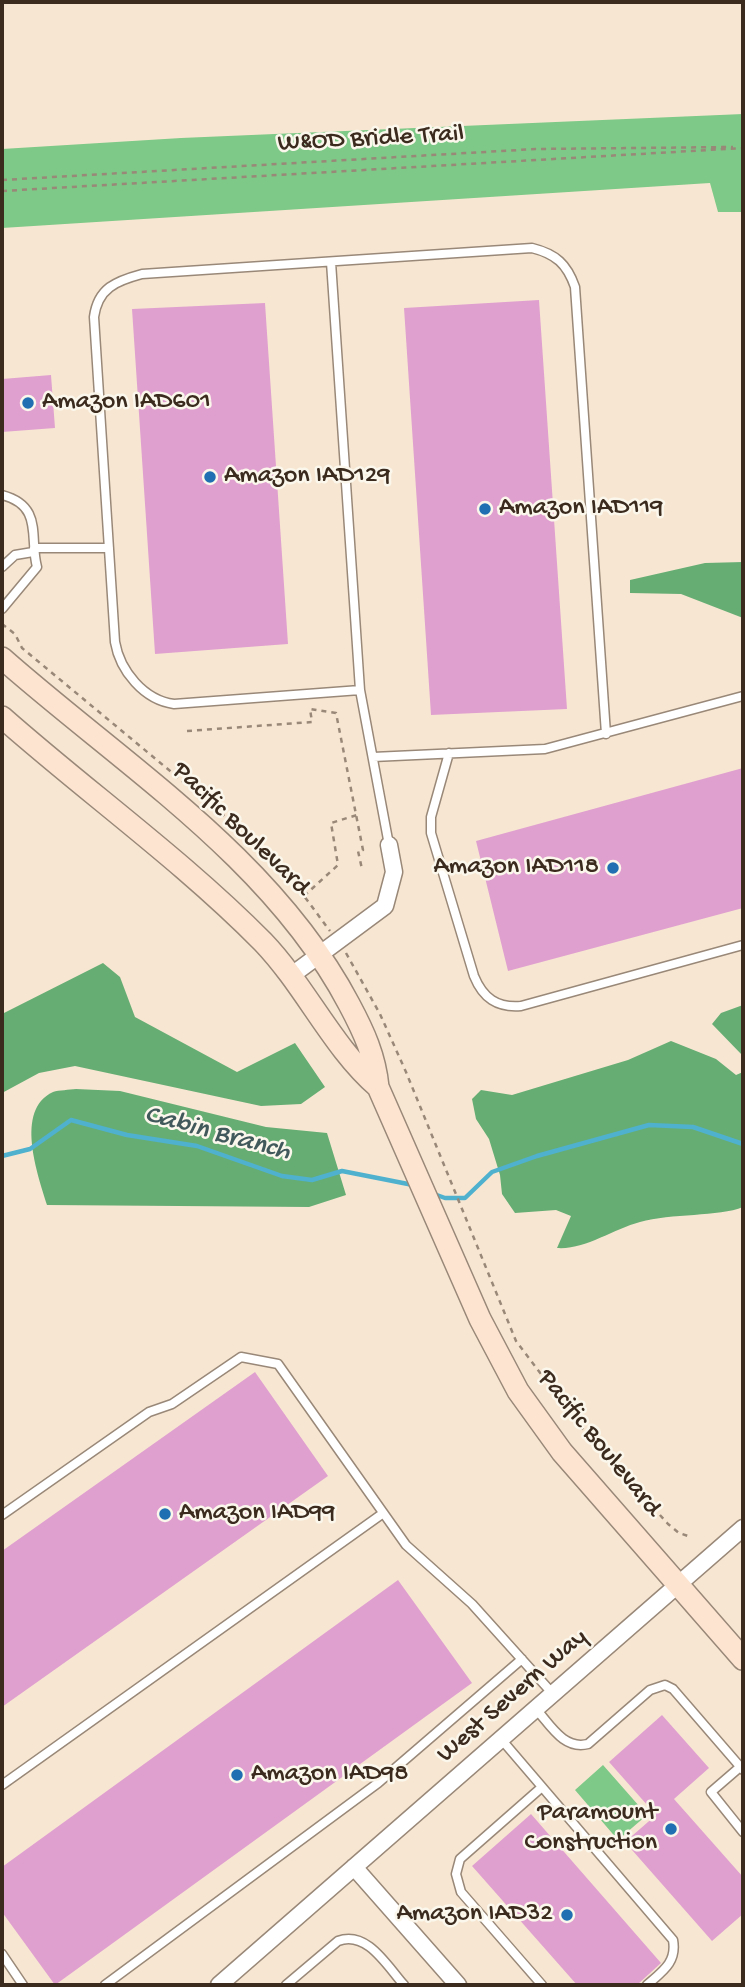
<!DOCTYPE html>
<html>
<head>
<meta charset="utf-8">
<style>
	body { margin:0 }
	#map { position:relative; width:745px; height:1987px; overflow:hidden; background:#f7e7d2; font-family:"Gochi Hand",sans-serif }
	canvas { display:block }
	.frame { position:absolute; inset:0; border:4px solid #3b2a1e; pointer-events:none }
</style>
</head>
<body>
<div id="map">
<canvas width="745" height="1987"></canvas>
<div class="frame"></div>
</div>
<script>
const ctx = document.querySelector('canvas').getContext('2d');
ctx.lineJoin = 'round';
function fillPath(path, color) { ctx.fillStyle = color; ctx.fill(path, 'evenodd'); }
function strokePath(path, color, width, dash) { ctx.strokeStyle = color; ctx.lineWidth = width; ctx.lineCap = dash ? 'butt' : 'round'; ctx.setLineDash(dash || []); ctx.stroke(path); }
function drawText(font, color, halo, rows, align = 'center') {
  ctx.font = font + ' "Gochi Hand",sans-serif'; ctx.lineWidth = 5; ctx.setLineDash([]); ctx.textBaseline = 'middle'; ctx.strokeStyle = halo; ctx.fillStyle = color; for (const [text, x, y, turn = 0] of rows) {
    ctx.save(); ctx.translate(x, y); ctx.rotate((+turn || 0) * Math.PI / 180); ctx.textAlign = isNaN(turn) ? turn : align; if (halo) ctx.strokeText(text, 0, 0); ctx.fillText(text, 0, 0); ctx.restore();
  }
}
fillPath(new Path2D(`
	M743 114V212H718L710 183 2 228V149L181 138Z
	M603 1765 647 1815 618 1840 575 1790Z`), '#7ec987');
fillPath(new Path2D(`
	M743 562V618L681 594 630 593V580L705 563Z
	M103 963 120 977 135 1017 237 1072 295 1043 325 1087 301 1104 261 1106 75 1066 39 1073 2 1093V1014Z
	M743 1005V1056L712 1024 721 1013Z
	M671 1041 716 1059 736 1075 743 1072V1207C719 1217 671 1213 640 1222 613 1229 585 1250 557 1248L571 1216 556 1210 515 1213 502 1194 500 1175 489 1139 476 1119 472 1099 481 1090 512 1095 628 1060Z
	M76 1089 120 1091 266 1127 327 1133 346 1195 309 1207 47 1205C38 1175 14 1110 53 1092 59 1090 69 1090 76 1089Z`), '#66ad74');
strokePath(new Path2D(`
	M2 1156 30 1149 71 1120 127 1135 197 1146 282 1176 312 1180 342 1171 413 1185
	M434 1194 445 1198H465L492 1172 537 1156 649 1125 693 1127 743 1144`), '#4fb1ce', 4.5);
fillPath(new Path2D(`
	M539 300 567 709 431 715 404 308Z
	M265 303 288 644 155 654 132 309Z
	M51 375 55 428 2 432V379Z
	M743 768V908L508 971 476 841Z
	M255 1372 328 1476 2 1707V1551Z
	M398 1580 472 1683 55 1985 2 1912V1867Z
	M662 1715 709 1768 674 1799 743 1877V1914L712 1941 625 1842 656 1815 609 1762Z
	M531 1814 661 1963 637 1985H577L472 1866Z`), '#e0a0cf');
const lane = new Path2D(`
	M331 262 360 690 389 845
	M2 495C44 506 29 538 37 567L2 609
	M34 548H109
	M2 567 15 555 33 552
	M360 690 174 704C144 700 120 671 115 642L94 317C98 288 116 281 142 274L532 248C556 254 567 264 575 287L606 734
	M449 753 431 817V833L474 976C483 998 497 1008 521 1006L743 945
	M373 757 545 749 743 696
	M2 1515 149 1412 172 1404 241 1357 278 1364 406 1545 472 1604 553 1694
	M536 1709C551 1726 564 1750 588 1744L650 1690 665 1685 673 1689 743 1770
	M501 1739 673 1940C677 1962 663 1971 647 1985
	M740 1767 711 1792 743 1832
	M2 1785 382 1514
	M2 1954 23 1985
	M105 1985 378 1783 522 1659
	M286 1985 338 1941C367 1930 387 1966 404 1985
	M542 1985 461 1892 456 1874 460 1859 542 1787`);
const street = new Path2D(`
	M292 975 385 906 394 872 389 845
	M354 1867 458 1985
	M219 1985 743 1528`);
const secondary = new Path2D(`
	M2 658C122 764 272 858 349 1004 364 1032 375 1056 378 1087L480 1319 518 1391 562 1452 743 1659
	M2 717C88 793 182 860 263 942 306 987 332 1047 378 1087`);
strokePath(lane, '#998878', 11);
strokePath(street, '#998878', 19);
strokePath(secondary, '#998878', 24);
strokePath(new Path2D(`
	M2 180 536 149 733 147
	M2 191 743 148
	M2 624 15 634 22 648 240 829 304 896 330 931
	M187 731 312 722 310 709 336 713 363 850 358 851 362 869
	M304 896 338 865 331 823 357 815
	M346 953 380 1014 406 1072 516 1341 582 1428 668 1524 679 1533 691 1537`), '#998878', 2.5, [5, 5]);
strokePath(lane, '#fff', 8);
strokePath(street, '#fff', 16);
strokePath(secondary, '#fde4d1', 21);
for (const [x, y, r, color] of [
	[28,403,7,"#1f6fb2"],
	[210,477,7,"#1f6fb2"],
	[485,509,7,"#1f6fb2"],
	[613,868,7,"#1f6fb2"],
	[165,1514,7,"#1f6fb2"],
	[237,1775,7,"#1f6fb2"],
	[671,1829,7,"#1f6fb2"],
	[567,1915,7,"#1f6fb2"]
]) { const dot = new Path2D(); dot.arc(x, y, r, 0, 2 * Math.PI); ctx.fillStyle = color; ctx.fill(dot); strokePath(dot, '#fbf7ec', 2.5); }
drawText('26px', '#3b2a1e', '#fbf7ec', [
	["W&OD Bridle Trail",371,140,-3],
	["Pacific Boulevard",240,830,44],
	["Pacific Boulevard",598,1444,51],
	["West Severn Way",513,1697,-41]
]);
drawText('26px', '#3b2a1e', '#fbf7ec', [
	["Amazon IAD601",42,403],
	["Amazon IAD129",224,477],
	["Amazon IAD119",499,509],
	["Amazon IAD118",599,868,"right"],
	["Amazon IAD99",179,1514],
	["Amazon IAD98",251,1775],
	["Paramount",657,1814,"right"],
	["Construction",657,1844,"right"],
	["Amazon IAD32",553,1915,"right"]
], 'left');
drawText('italic 28px', '#42595c', '#fbf7ec', [
	["Cabin Branch",217,1135,15]
]);
</script>
</body>
</html>
